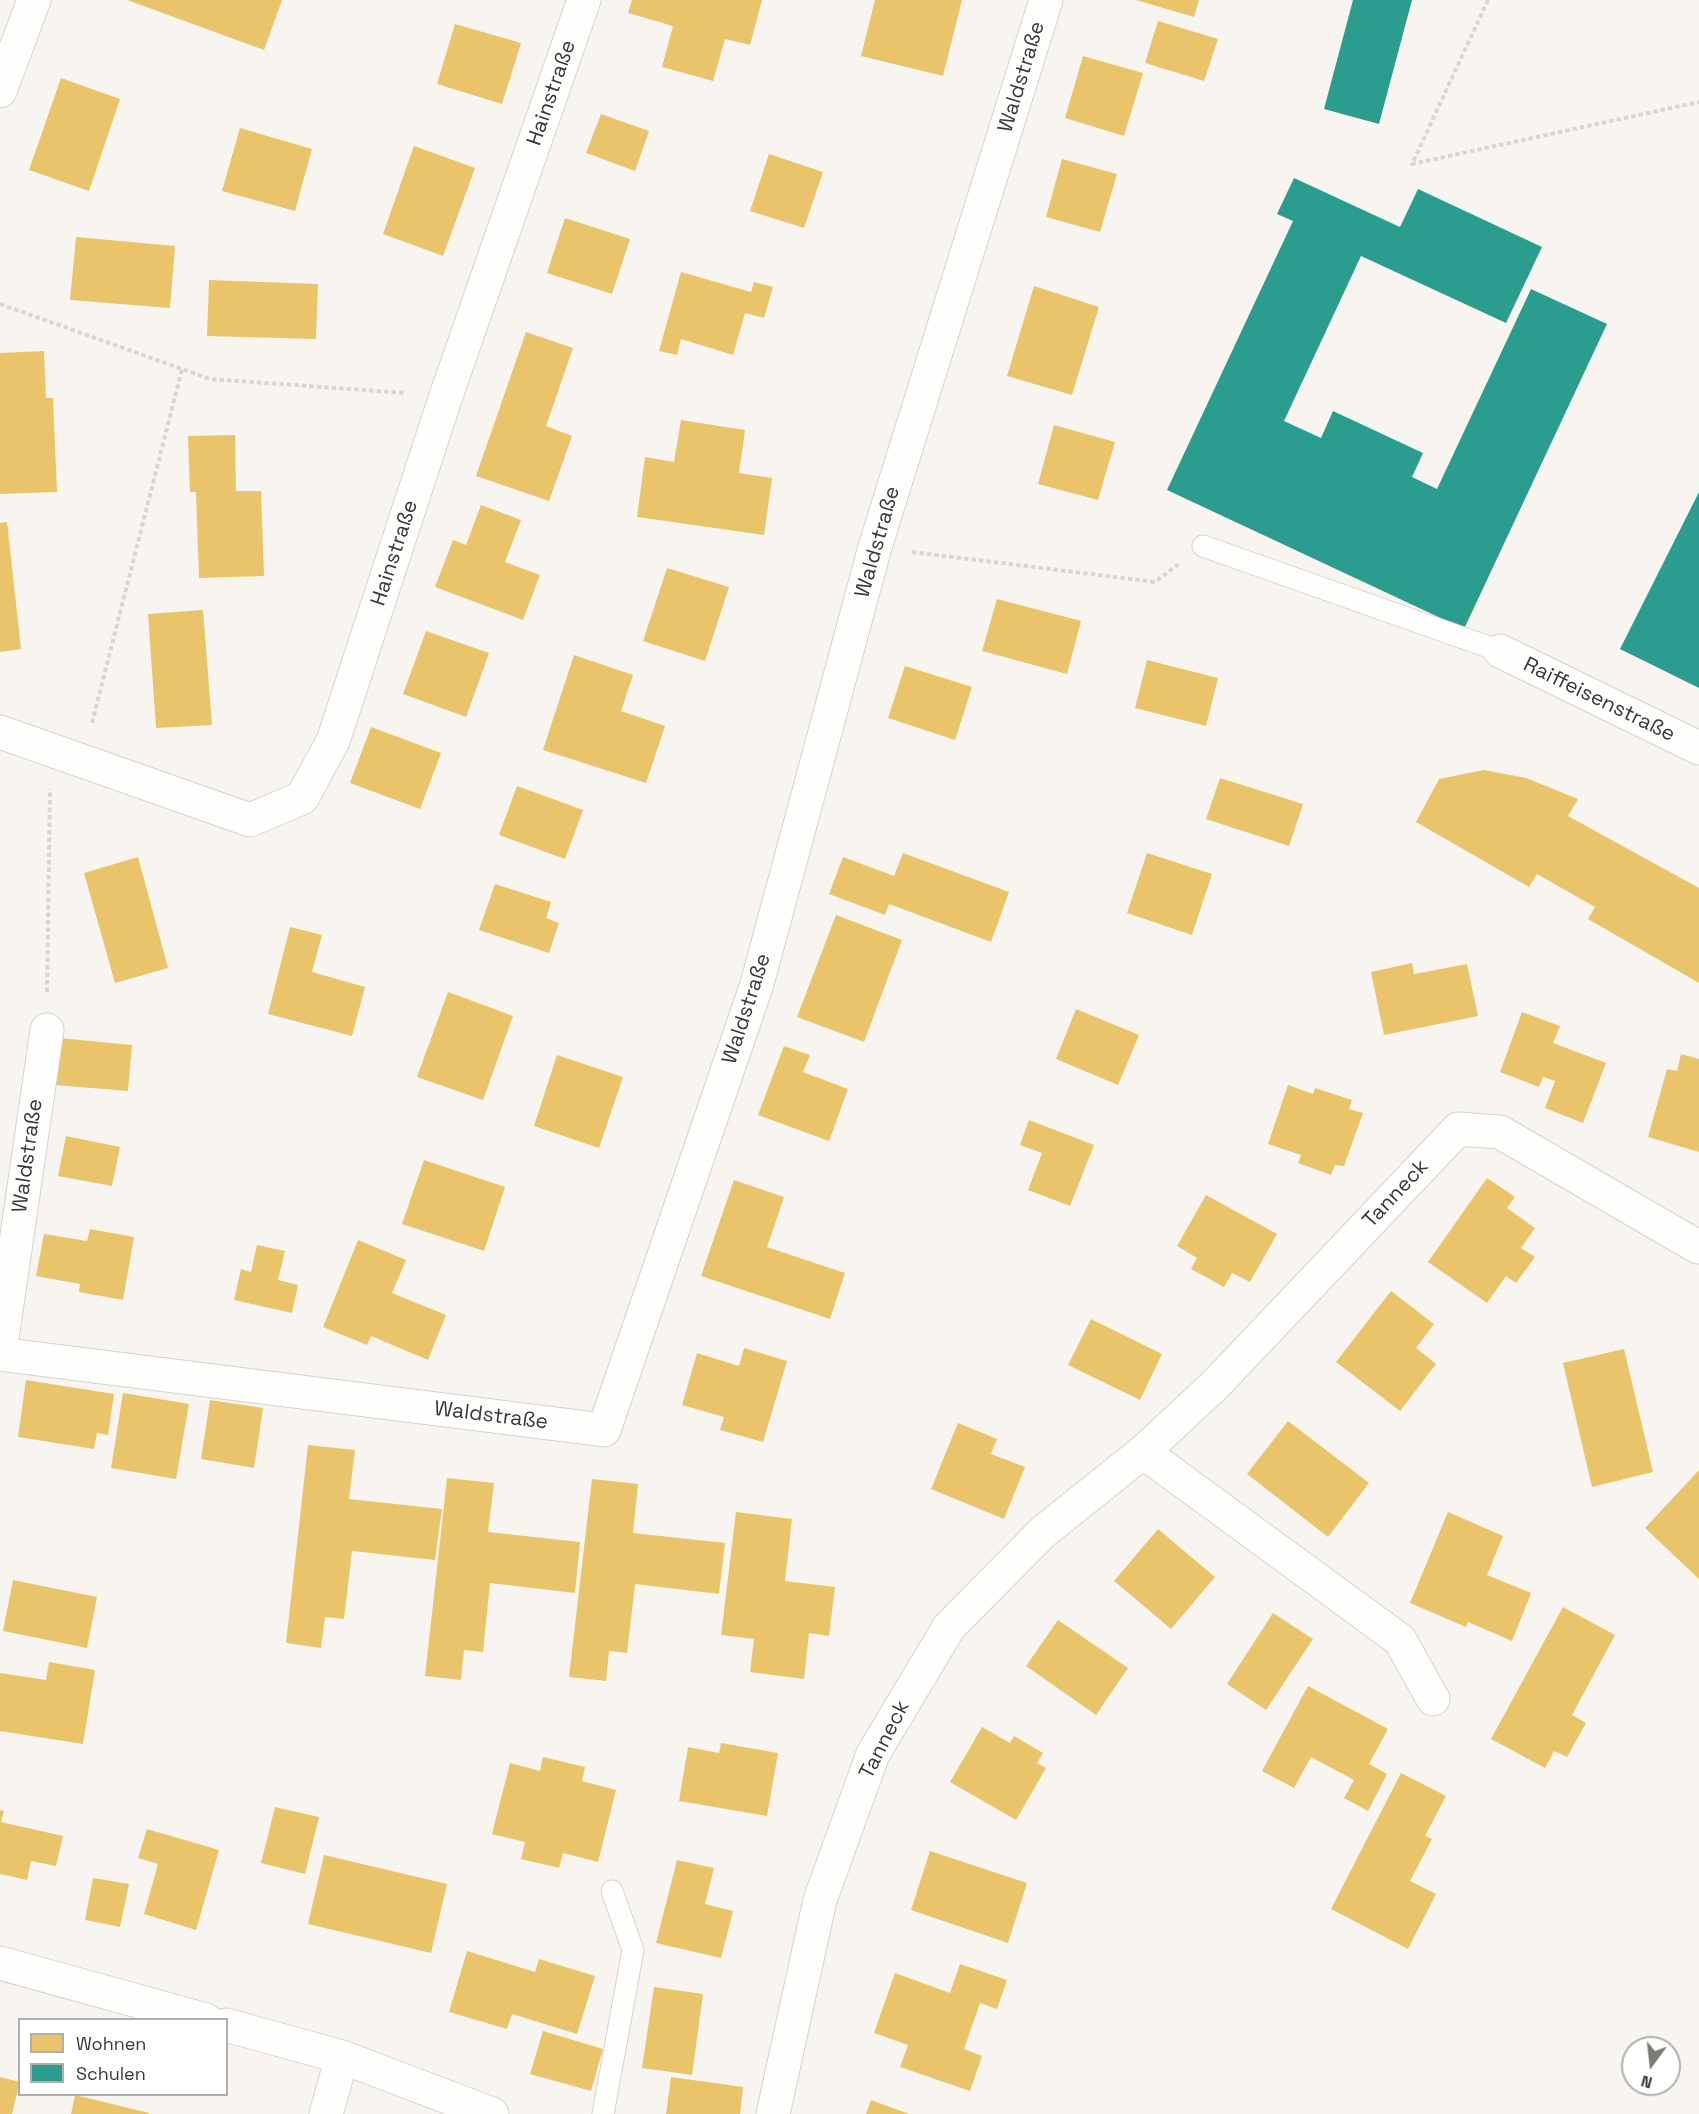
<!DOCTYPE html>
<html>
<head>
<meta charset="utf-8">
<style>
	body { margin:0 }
	#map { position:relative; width:1699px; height:2114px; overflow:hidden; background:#f8f5f0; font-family:"Space Grotesk",sans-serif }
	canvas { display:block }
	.legend { position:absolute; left:18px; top:2018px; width:210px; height:78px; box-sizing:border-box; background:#fff; border:2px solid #b0afae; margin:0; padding:8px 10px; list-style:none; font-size:18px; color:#3a3734 }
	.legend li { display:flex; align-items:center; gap:12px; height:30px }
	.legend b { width:30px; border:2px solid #b0afae }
	.north { position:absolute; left:1621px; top:2036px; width:60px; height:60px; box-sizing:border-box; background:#fff; border:2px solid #b0afae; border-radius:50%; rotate:195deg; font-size:16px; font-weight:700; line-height:24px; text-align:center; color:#3a3734 }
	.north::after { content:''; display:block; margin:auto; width:21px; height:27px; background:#7c7a76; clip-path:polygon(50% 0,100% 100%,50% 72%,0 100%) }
</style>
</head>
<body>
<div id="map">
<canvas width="1699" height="2114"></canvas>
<ul class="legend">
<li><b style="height:16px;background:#e9c46a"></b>Wohnen</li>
<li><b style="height:16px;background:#2a9d8f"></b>Schulen</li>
</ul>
<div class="north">N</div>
</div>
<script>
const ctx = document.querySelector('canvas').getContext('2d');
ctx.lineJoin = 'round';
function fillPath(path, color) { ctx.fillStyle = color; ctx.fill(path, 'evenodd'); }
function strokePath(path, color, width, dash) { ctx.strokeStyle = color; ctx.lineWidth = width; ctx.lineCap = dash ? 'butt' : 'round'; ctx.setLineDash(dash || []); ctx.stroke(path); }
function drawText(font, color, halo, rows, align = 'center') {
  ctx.font = font + ' "Space Grotesk",sans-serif'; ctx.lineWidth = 6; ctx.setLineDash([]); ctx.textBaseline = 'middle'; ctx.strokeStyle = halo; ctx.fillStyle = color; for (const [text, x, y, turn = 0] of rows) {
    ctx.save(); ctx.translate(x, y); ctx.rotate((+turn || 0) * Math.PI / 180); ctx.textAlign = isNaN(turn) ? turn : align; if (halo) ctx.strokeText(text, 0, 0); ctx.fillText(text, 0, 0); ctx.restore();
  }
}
fillPath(new Path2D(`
	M127 0H282L264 50Z
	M632 0H762L750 45 725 39 713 81 662 67 673 26 628 13Z
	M875 0H962L943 76 861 56Z
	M1136 0H1199L1194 17Z
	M1158 21 1218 39 1204 81 1145 63Z
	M455 24 521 43 502 104 437 84Z
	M1083 56 1143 73 1124 136 1065 118Z
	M61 78 120 99 89 191 29 170Z
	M601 114 649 131 635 171 586 153Z
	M240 128 312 149 295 211 222 191Z
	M414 146 475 168 443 256 383 234Z
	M769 154 823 172 804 228 750 211Z
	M1062 159 1117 174 1100 232 1046 217Z
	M565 218 630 239 612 294 547 273Z
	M76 237 175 246 170 308 70 300Z
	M681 272 751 292 754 282 773 287 764 318 745 313 733 355 681 339 677 355 659 351Z
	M209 280 318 284 316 339 207 336Z
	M1034 286 1099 307 1072 395 1007 376Z
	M526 332 573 348 546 426 572 436 549 501 476 476Z
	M44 351 46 398H53L57 492 0 494V353Z
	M681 420 745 430 739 473 772 478 764 535 637 517 645 457 674 462Z
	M1054 425 1115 442 1098 500 1038 484Z
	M235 435 236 491H261L264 576 199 578 196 492H190L188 436Z
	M481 505 521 520 505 562 540 575 523 620 435 587 453 540 466 545Z
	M7 522 21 649 0 652V523Z
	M667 568 729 587 705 661 643 641Z
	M997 599 1081 621 1067 674 982 651Z
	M203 610 212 725 156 728 148 614Z
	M426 631 489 653 466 717 403 694Z
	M574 655 633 675 621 711 665 726 646 783 543 750Z
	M1147 660 1218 678 1206 726 1135 708Z
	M905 666 972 687 955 740 888 718Z
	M371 727 441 753 420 809 350 783Z
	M1484 770 1526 778 1578 799 1568 816 1699 888V983L1588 919 1595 907 1537 874 1529 887 1416 822 1439 779Z
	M1220 778 1303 804 1289 846 1206 819Z
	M517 786 583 810 565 859 499 835Z
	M903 853 1009 892 991 942 889 904 885 915 829 894 843 857 894 876Z
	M1147 853 1212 874 1192 935 1127 913Z
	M138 857 168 968 115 983 84 873Z
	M495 884 551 902 546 918 559 923 549 953 479 930Z
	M836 915 902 940 864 1042 797 1017Z
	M290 927 322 935 312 972 365 987 352 1036 268 1014Z
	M1412 963 1414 974 1467 964 1478 1016 1384 1035 1371 972Z
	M448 992 513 1016 483 1100 417 1077Z
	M1076 1009 1139 1035 1118 1085 1056 1059Z
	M1522 1012 1560 1026 1553 1043 1606 1063 1583 1123 1545 1108 1555 1081 1543 1077 1539 1087 1500 1072Z
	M59 1038 132 1045 128 1091 55 1085Z
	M784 1046 810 1055 803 1072 848 1089 829 1141 758 1115Z
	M1681 1054 1699 1059V1152L1648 1137 1667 1069 1677 1071Z
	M557 1055 623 1077 599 1148 534 1126Z
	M1288 1085 1313 1094 1315 1088 1352 1100 1349 1109 1363 1113 1344 1166 1335 1165 1331 1175 1298 1163 1301 1155 1268 1144Z
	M1029 1120 1094 1145 1070 1206 1028 1190 1042 1153 1020 1145Z
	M66 1136 120 1147 112 1186 58 1176Z
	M424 1160 505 1187 484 1251 402 1224Z
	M1487 1178 1515 1197 1507 1208 1535 1228 1521 1248 1535 1257 1516 1283 1506 1276 1487 1303 1428 1262Z
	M734 1180 784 1197 767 1247 845 1273 830 1319 701 1276Z
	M1206 1195 1277 1234 1250 1282 1232 1273 1224 1287 1191 1269 1197 1258 1177 1246Z
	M90 1229 134 1237 123 1300 79 1292 80 1284 36 1276 44 1234 87 1241Z
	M358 1240 406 1260 392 1293 446 1315 428 1360 371 1336 367 1345 323 1327Z
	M257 1245 285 1251 278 1280 298 1285 292 1313 234 1300 241 1269 251 1272Z
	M1391 1291 1434 1324 1416 1348 1436 1364 1400 1411 1336 1362Z
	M1091 1319 1162 1354 1140 1400 1068 1365Z
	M744 1348 787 1361 763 1442 720 1430 724 1417 682 1405 697 1353 739 1366Z
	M1624 1349 1653 1472 1592 1487 1563 1363Z
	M26 1380 114 1394 108 1435 97 1433 94 1449 18 1437Z
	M123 1393 189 1404 176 1479 111 1468Z
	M210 1400 263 1408 254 1468 201 1459Z
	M1288 1421 1369 1483 1328 1537 1247 1474Z
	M958 1423 997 1439 991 1454 1025 1467 1004 1519 931 1489Z
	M308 1445 355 1450 349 1499 442 1509 435 1560 352 1551 344 1619 325 1617 321 1648 286 1643Z
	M1699 1470V1579L1645 1528Z
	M447 1478 494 1483 488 1532 580 1542 575 1593 490 1583 483 1652 464 1650 461 1680 425 1676Z
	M592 1479 638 1484 633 1533 725 1543 719 1594 635 1584 627 1653 609 1651 606 1681 569 1677Z
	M736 1512 792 1519 785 1581 835 1587 829 1636 809 1633 804 1679 750 1672 754 1639 721 1635Z
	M1448 1512 1503 1536 1487 1575 1531 1593 1512 1641 1468 1622 1466 1627 1410 1603Z
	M1158 1529 1215 1577 1171 1629 1114 1581Z
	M13 1580 97 1597 87 1648 3 1631Z
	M1563 1607 1615 1635 1572 1715 1586 1723 1567 1757 1554 1751 1545 1768 1491 1739Z
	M1273 1613 1313 1639 1266 1710 1227 1684Z
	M1058 1620 1128 1668 1096 1715 1026 1666Z
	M49 1662 95 1670 83 1744 0 1731V1673L46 1680Z
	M1308 1686 1388 1729 1369 1764 1387 1774 1368 1811 1344 1798 1354 1780 1311 1757 1294 1788 1262 1771Z
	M982 1727 1010 1743 1014 1736 1043 1753 1037 1763 1046 1768 1016 1820 950 1782Z
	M721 1743 778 1753 767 1816 679 1801 688 1747 719 1753Z
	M543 1757 585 1767 582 1781 616 1790 598 1862 563 1853 559 1868 521 1859 525 1842 492 1834 510 1763 540 1771Z
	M1401 1773 1446 1796 1425 1836 1432 1839 1410 1881 1436 1894 1408 1949 1331 1909Z
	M275 1807 319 1817 305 1874 261 1863Z
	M0 1810 4 1811 1 1822 63 1836 56 1866 31 1861 27 1880 0 1874Z
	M147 1829 219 1850 196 1930 144 1914 158 1864 138 1858Z
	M930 1851 1027 1883 1008 1943 911 1910Z
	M324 1855 447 1884 431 1953 308 1924Z
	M677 1860 714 1868 705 1904 733 1911 721 1958 656 1943Z
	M93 1878 129 1884 120 1927 85 1920Z
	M467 1951 535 1972 539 1959 595 1976 577 2034 512 2014 507 2029 449 2012Z
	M960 1964 1007 1980 997 2009 980 2003 964 2049 982 2056 970 2091 900 2067 908 2045 874 2033 895 1973 950 1993Z
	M654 1987 703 1994 692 2075 642 2068Z
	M543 2031 603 2049 591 2091 530 2074Z
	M0 2077 20 2082 12 2114H0Z
	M671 2077 743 2087 740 2114H666Z
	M75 2095 149 2113V2114H71Z
	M871 2100 909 2114H866Z`), '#e9c46a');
fillPath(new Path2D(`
	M1353 0H1412L1379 124 1324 109Z
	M1294 178 1400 227 1418 189 1542 247 1506 323 1361 256 1284 421 1321 438 1333 411 1423 453 1412 477 1437 489 1531 289 1607 324 1464 629 1167 490 1293 221 1277 214Z
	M1699 492V688L1620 649Z`), '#2a9d8f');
const lane = new Path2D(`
	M1203 546 1500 651
	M603 2114 633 1950 612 1891`);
const street = new Path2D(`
	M0 91 34 0
	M1500 651 1699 748
	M0 732 250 820 302 798 333 741 446 396 584 0
	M0 1352 47 1030
	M0 1354 604 1430 757 984 875 547 1046 0
	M1143 1452 1400 1640 1433 1699
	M0 1963 206 2020
	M226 2025 342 2057 492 2114
	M326 2114 342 2057
	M773 2114 820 1900 873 1754 949 1627 1043 1532 1143 1452 1215 1385 1458 1129 1500 1132 1698 1247 1699 1245`);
strokePath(lane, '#d5d2ce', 23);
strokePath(street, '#d5d2ce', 35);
strokePath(new Path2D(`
	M1488 0 1412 164 1699 102
	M0 304 210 379 406 393
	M912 552 1155 582 1179 564
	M92 723 182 369
	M47 992 50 789`), '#d7d6d5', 4, [4.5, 3]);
strokePath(lane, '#fefefd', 21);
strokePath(street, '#fefefd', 33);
drawText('21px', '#3a3734', '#fff', [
	["Waldstraße",1022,77,-73],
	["Hainstraße",552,93,-71],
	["Waldstraße",878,542,-74],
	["Hainstraße",395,553,-72],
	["Raiffeisenstraße",1599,700,26],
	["Waldstraße",747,1009,-72],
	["Waldstraße",28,1156,-82],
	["Tanneck",1396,1194,-47],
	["Waldstraße",491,1416,7],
	["Tanneck",885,1740,-63]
]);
</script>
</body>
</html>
